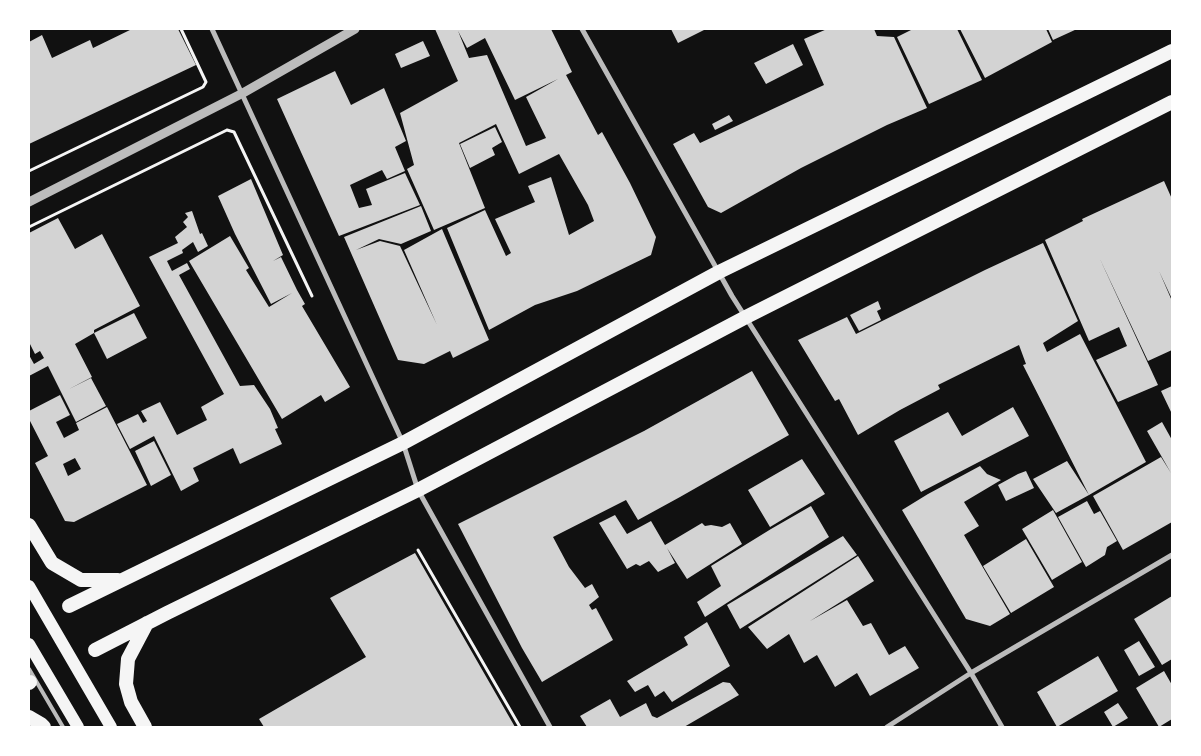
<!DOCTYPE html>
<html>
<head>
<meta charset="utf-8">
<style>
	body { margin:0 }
	#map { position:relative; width:1201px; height:756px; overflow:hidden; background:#111; font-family:"PT Sans Narrow",sans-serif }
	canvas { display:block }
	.frame { position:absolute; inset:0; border:30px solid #fff; pointer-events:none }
</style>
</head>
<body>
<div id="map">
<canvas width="1201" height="756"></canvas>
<div class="frame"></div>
</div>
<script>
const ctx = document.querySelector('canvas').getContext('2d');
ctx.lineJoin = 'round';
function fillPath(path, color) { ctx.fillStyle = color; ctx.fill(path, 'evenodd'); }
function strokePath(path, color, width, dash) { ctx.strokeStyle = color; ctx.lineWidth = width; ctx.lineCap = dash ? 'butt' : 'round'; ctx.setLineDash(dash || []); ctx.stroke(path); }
fillPath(new Path2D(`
	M132 29H178L196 65 29 144V42L42 35 52 58 90 40 93 48Z
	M435 29H551L572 72 566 75 598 135 602 132 630 183 656 237 651 255 577 291 535 305 489 330 447 228 485 210 506 256 511 253 495 219 535 202 528 186 551 177 569 235 594 221 588 205 559 154 519 174 496 124 459 143 485 208 434 230 407 169 414 165 400 113 458 81ZM458 31 467 48 485 38 515 100 558 79 526 97 546 138 526 146 487 55 469 58Z
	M671 29H706L678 43Z
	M827 29H874L877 36 894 37 927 108 887 125 801 168 721 213 708 207 673 144 694 133 700 143 824 85 804 39Z
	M913 29H957L982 80 929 104 897 37Z
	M960 29H1046L1052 42 985 78Z
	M1048 29H1077L1053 40Z
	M423 41 430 56 401 68 395 54Z
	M793 44 803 65 766 84 754 63Z
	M335 71 351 105 384 88 406 141 395 147 405 171 387 179 382 170 350 185 359 208 372 205 366 189 405 173 420 205 339 236 277 99Z
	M729 115 733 121 715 130 712 124Z
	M495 127 502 142 492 148 495 155 470 168 460 144Z
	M251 179 283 255 273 261 281 257 297 290 305 304 302 306 350 387 325 402 321 395 282 419 189 261 230 236 249 268 246 270 269 307 292 293 271 304 235 234 218 196Z
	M1164 181 1172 199V299L1159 271 1172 301V350L1148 361 1099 257 1158 385 1118 402 1096 360 1127 346 1119 327 1089 341 1045 240 1083 221 1082 219Z
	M421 206 431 231 401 244 379 239 356 250 380 241 400 246 437 325 404 250 442 229 489 340 453 358 450 351 424 364 398 360 344 237Z
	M192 211 200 234 202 233 208 246 198 252 193 242 182 250 183 253 167 261 172 271 187 263 190 269 179 275 240 386 254 385 270 409 278 428 275 429 282 444 240 464 233 448 193 468 199 481 181 491 154 436 130 449 117 424 138 414 143 423 147 421 141 411 160 402 177 435 207 420 201 407 224 394 149 257 178 243 175 237 187 227 183 222 188 217 185 213Z
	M58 218 75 249 102 234 140 306 94 330V333L75 344 92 377 69 389 91 378 106 406 76 422 48 366 29 376V355L34 364 44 358 40 351 35 354 29 342V233Z
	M1043 243 1078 321 1043 343 1047 352 1080 334 1146 462 1089 495 1056 513 1033 479 1067 461 1089 495 1023 365 1026 364 1019 345 938 385 940 389 900 410 858 435 839 399 835 401 798 340 847 317 856 334 985 270Z
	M878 301 881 309 877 311 881 320 859 331 850 315Z
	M134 313 147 338 107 359 94 333Z
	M752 371 789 435 680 497 638 520 626 500 553 537 569 567 585 588 592 584 599 597 589 605 592 610 596 608 613 640 542 682 522 648 458 524 644 431Z
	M1172 386V414L1161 391Z
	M60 395 70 415 56 422 64 438 79 430 76 423 107 407 147 485 74 522 65 521 35 463 48 456 29 419V411ZM75 458 81 469 68 476 63 464Z
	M1013 407 1029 436 921 492 894 441 948 412 962 436Z
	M1162 422 1172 440V522L1123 550 1093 496 1161 457 1171 473 1147 431Z
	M154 441 171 475 151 486 135 451Z
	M802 459 825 494 770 527 748 490Z
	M980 466 987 474 1001 480 964 502 979 526 964 535 1010 614 990 626 966 619 902 510 928 494Z
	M1026 471 1034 488 1006 501 998 485 1018 474Z
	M1087 501 1094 514 1100 511 1117 541 1107 547 1105 555 1086 567 1058 517Z
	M811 506 829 537 705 617 697 602 721 586 711 566 771 529Z
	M1053 510 1082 562 1052 580 1022 529Z
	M615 515 627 534 651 521 665 545 702 523 705 526 711 525 722 527 730 523 742 544 687 579 667 548 675 563 658 572 649 561 640 566 636 564 627 569 599 523Z
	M843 536 857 555 740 629 727 605Z
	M1026 539 1054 587 1011 613 983 566Z
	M415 553 515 727H264L259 719 366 657 330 598Z
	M858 556 874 581 810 621 847 600 863 626 871 623 889 655 905 646 919 668 870 696 857 673 835 687 817 655 804 663 789 634 767 649 748 627Z
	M1172 596V659L1162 665 1134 619Z
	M707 622 730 666 672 702 664 691 655 697 648 685 635 692 627 681 688 645 684 637Z
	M1139 641 1155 667 1139 676 1124 650Z
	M1098 656 1118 691 1057 727 1037 692Z
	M1164 671 1172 685V719L1159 727 1136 688Z
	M723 682 730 683 739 695 684 727H587L580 716 610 699 620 717 646 703 652 716 657 718Z
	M1118 703 1128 718 1113 727 1104 712Z`), '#d3d3d3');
strokePath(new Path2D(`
	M227 130 234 132 312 296
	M29 171 203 87 206 82 181 29
	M29 227 227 130
	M418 550 520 727`), '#f5f5f5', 3);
strokePath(new Path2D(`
	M29 669 63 727`), '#bcbcbc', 4);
strokePath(new Path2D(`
	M212 29 403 443 418 490 550 727
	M582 29 732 296 971 673 1002 727
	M887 727 971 673 1172 555`), '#bcbcbc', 5);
strokePath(new Path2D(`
	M29 202 243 93 355 29`), '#bcbcbc', 9);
strokePath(new Path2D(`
	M29 586 111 727
	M29 644 78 727`), '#f5f5f5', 12);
strokePath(new Path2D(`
	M29 525 52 563 81 580H118
	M69 606 403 443 719 272 1172 51
	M95 650 167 613 418 490 746 317 1172 102
	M29 683 30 682
	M29 717 41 724 44 727
	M145 727 131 702 126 684 128 659 147 623`), '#f5f5f5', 14);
</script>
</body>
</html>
